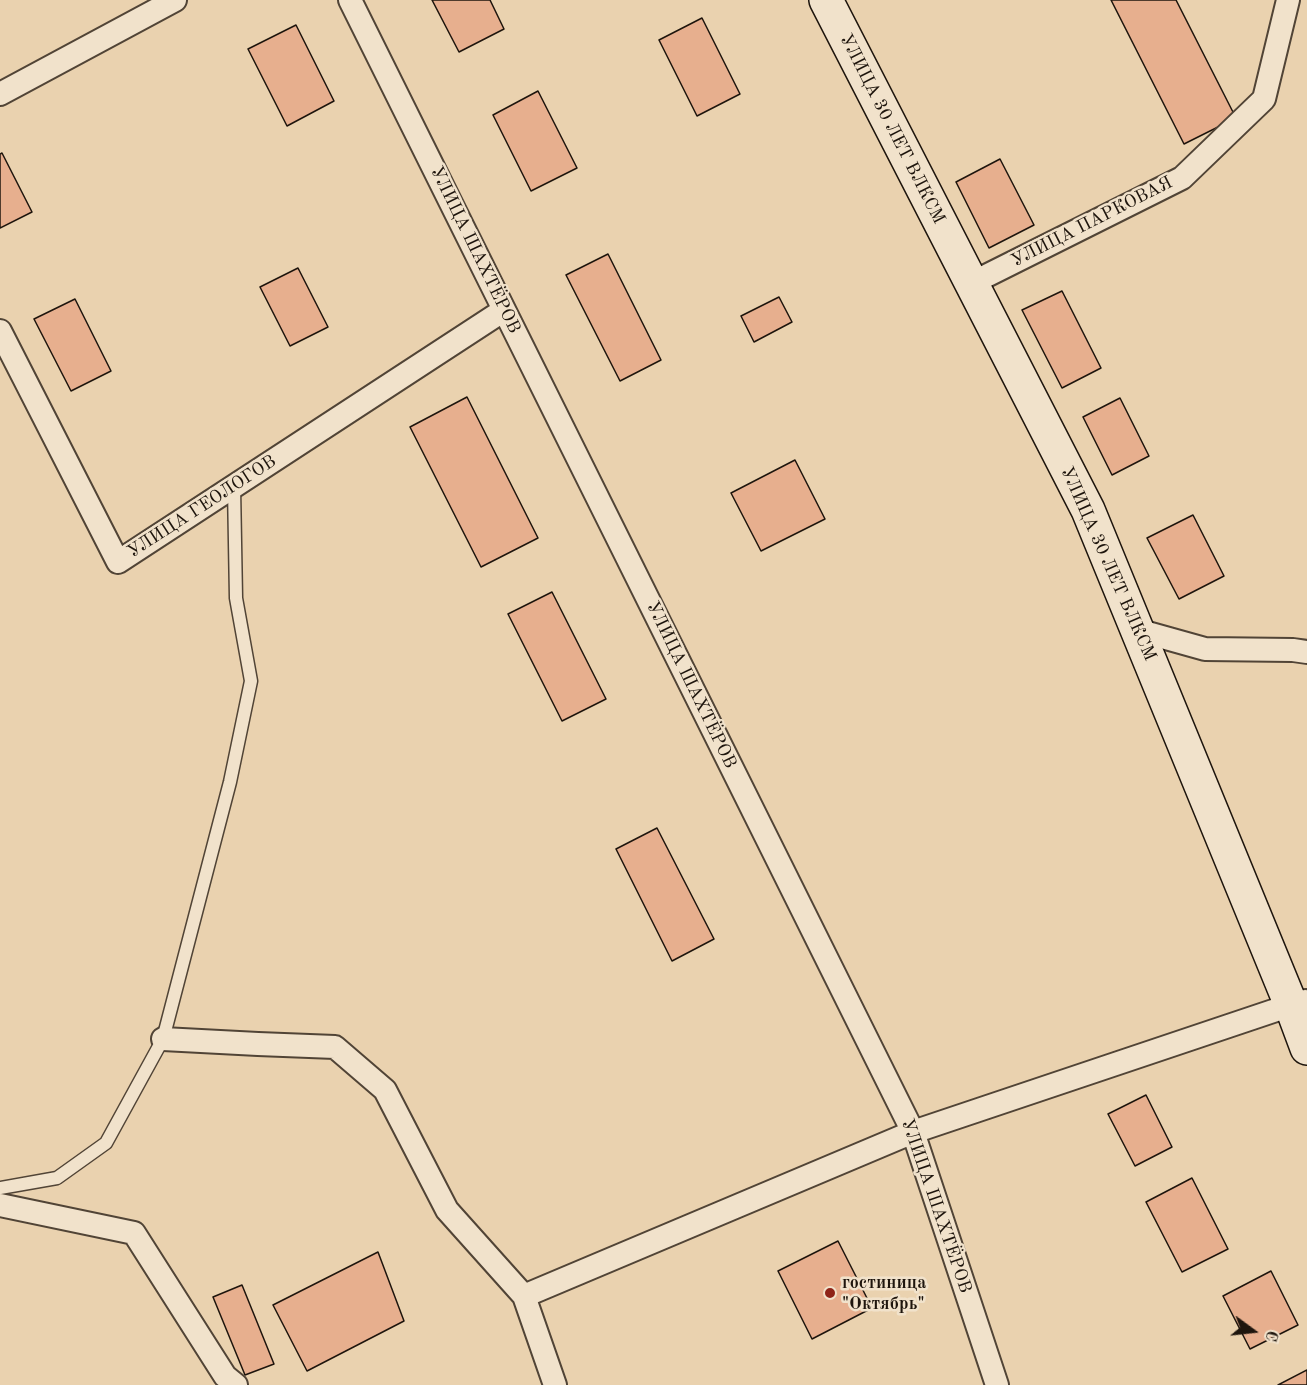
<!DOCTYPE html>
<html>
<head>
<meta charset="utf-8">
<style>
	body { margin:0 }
	#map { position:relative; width:1307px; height:1385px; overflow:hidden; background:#ead2af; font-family:"Old Standard TT",serif }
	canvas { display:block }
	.north { position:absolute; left:1223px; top:1301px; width:60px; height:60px; -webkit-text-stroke:4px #f1e2cb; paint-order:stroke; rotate:105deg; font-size:16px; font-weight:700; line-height:24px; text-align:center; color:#1e150d }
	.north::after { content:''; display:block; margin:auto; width:21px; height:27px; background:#1e150d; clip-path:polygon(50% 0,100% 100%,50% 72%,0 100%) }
</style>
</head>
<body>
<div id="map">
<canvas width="1307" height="1385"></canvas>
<div class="north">С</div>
</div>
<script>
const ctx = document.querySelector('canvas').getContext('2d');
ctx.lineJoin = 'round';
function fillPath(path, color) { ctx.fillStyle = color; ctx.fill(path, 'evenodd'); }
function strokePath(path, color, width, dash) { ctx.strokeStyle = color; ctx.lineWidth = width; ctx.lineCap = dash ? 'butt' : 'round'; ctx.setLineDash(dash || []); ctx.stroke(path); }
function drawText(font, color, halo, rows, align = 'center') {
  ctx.font = font + ' "Old Standard TT",serif'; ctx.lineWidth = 5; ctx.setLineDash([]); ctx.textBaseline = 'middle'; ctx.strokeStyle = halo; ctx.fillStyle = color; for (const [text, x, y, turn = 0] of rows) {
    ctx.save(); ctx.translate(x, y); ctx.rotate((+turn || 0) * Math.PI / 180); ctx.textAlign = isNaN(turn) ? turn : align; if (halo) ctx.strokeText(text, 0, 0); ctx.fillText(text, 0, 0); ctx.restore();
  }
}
const building = new Path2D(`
	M432 0H490L504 29 459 52Z
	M1111 0H1176L1236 118 1184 144Z
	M702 18 740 94 697 116 659 40Z
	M296 25 334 101 287 126 248 49Z
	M538 91 577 168 531 191 493 115Z
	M2 153 32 212 0 228V154Z
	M1000 159 1034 225 989 248 956 182Z
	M608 254 661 360 620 381 566 275Z
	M298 268 328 327 290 346 260 287Z
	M1062 291 1101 368 1062 388 1022 310Z
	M779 297 792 322 754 342 741 316Z
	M75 299 111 371 71 391 34 319Z
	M467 397 538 538 481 567 410 427Z
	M1120 398 1149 456 1112 475 1083 417Z
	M795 460 825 519 761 551 731 493Z
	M1193 515 1224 576 1179 599 1147 538Z
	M552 592 606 699 562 721 508 614Z
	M657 828 714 939 672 961 616 849Z
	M1146 1095 1172 1147 1135 1166 1108 1114Z
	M1192 1178 1228 1249 1182 1272 1146 1202Z
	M838 1241 872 1308 812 1339 778 1271Z
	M378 1252 404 1321 307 1371 273 1305Z
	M1271 1271 1298 1325 1250 1349 1223 1296Z
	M242 1285 274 1364 245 1375 213 1297Z
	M1307 1370V1385H1278Z`);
fillPath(building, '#e7af8e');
strokePath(building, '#1e150d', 1.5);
const lane = new Path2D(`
	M0 1188 57 1178 106 1143 163 1039 230 782 251 681 236 598 234 487`);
const street = new Path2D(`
	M350 0 913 1132 997 1385
	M0 94 175 0
	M972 283 1182 178 1264 99 1288 0
	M0 331 118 562 504 310
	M1137 630 1205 649 1293 650 1307 652
	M163 1039 258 1044 335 1047 385 1090 447 1210 524 1296 913 1132 1291 1005 1305 1001
	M0 1205 134 1233 225 1376 236 1385
	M524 1296 555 1385`);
const secondary = new Path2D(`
	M826 0 1088 510 1291 1005 1307 1048`);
strokePath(lane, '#514436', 15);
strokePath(street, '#514436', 26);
strokePath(secondary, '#1e150d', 36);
strokePath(lane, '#f1e2cb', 12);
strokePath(street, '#f1e2cb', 22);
strokePath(secondary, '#f1e2cb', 33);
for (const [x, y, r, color] of [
	[830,1293,6,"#8f2418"]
]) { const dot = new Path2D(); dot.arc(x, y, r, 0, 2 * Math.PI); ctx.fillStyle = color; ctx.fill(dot); strokePath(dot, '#f1e2cb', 2); }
drawText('18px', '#1e150d', '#f1e2cb', [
	["УЛИЦА 30 ЛЕТ ВЛКСМ",892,129,63],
	["УЛИЦА ПАРКОВАЯ",1092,222,-27],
	["УЛИЦА ШАХТЁРОВ",475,250,64],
	["УЛИЦА ГЕОЛОГОВ",202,507,-33],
	["УЛИЦА 30 ЛЕТ ВЛКСМ",1108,564,66],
	["УЛИЦА ШАХТЁРОВ",691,685,64],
	["УЛИЦА ШАХТЁРОВ",936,1206,71]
]);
drawText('bold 18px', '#1e150d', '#f1e2cb', [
	["гостиница",842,1283],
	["\"Октябрь\"",842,1304]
], 'left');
</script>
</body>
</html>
